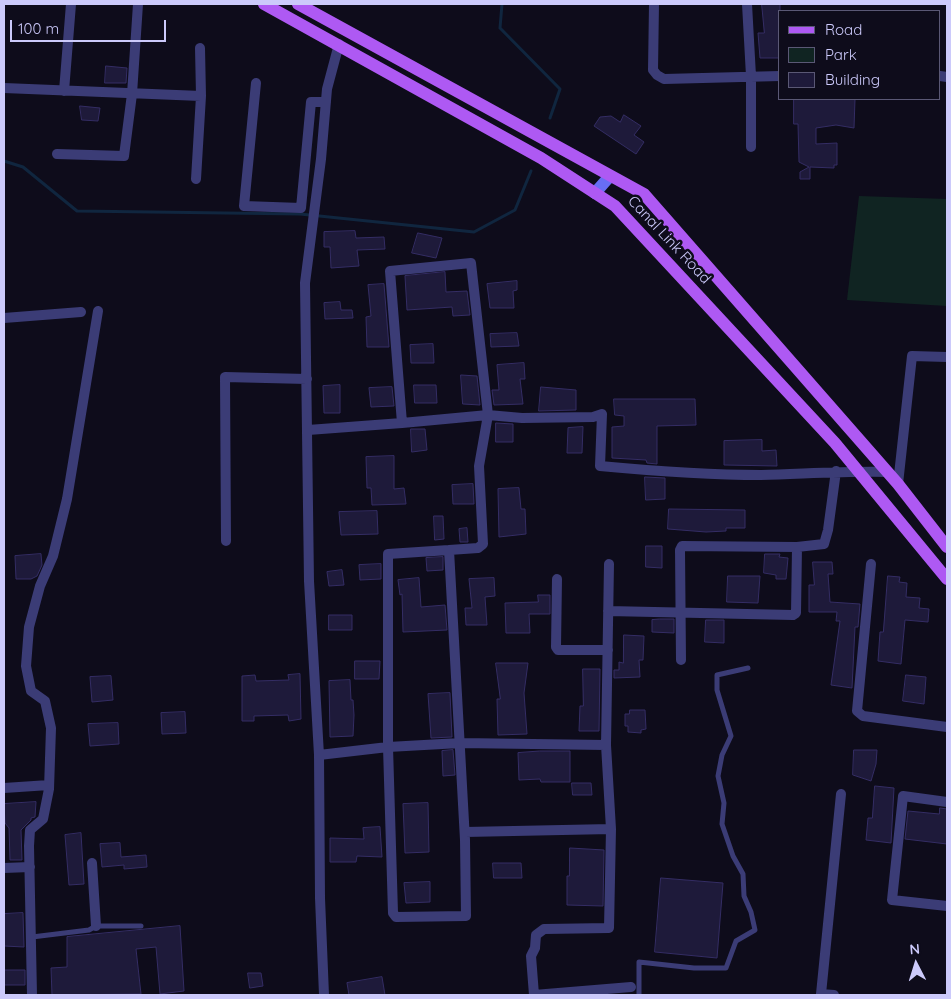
<!DOCTYPE html>
<html>
<head>
<meta charset="utf-8">
<style>
	body { margin:0 }
	#map { position:relative; width:951px; height:999px; overflow:hidden; background:#0e0c1b; font-family:Quicksand,sans-serif }
	canvas { display:block }
	.frame { position:absolute; inset:0; border:5px solid #cccafb; pointer-events:none }
	.legend { position:absolute; left:778px; top:10px; width:162px; height:90px; box-sizing:border-box; background:#0e0c1b; border:1px solid #5a5875; margin:0; padding:6px 9px; list-style:none; font-size:15px; color:#cccafb }
	.legend li { display:flex; align-items:center; gap:10px; height:25px }
	.legend b { width:25px; border:1px solid #5a5875 }
	.north { position:absolute; left:891px; top:939px; width:50px; height:50px; -webkit-text-stroke:4px #0e0c1b; paint-order:stroke; rotate:355deg; font-size:14px; font-weight:700; line-height:20px; text-align:center; color:#cccafb }
	.north::after { content:''; display:block; margin:auto; width:18px; height:22px; background:#cccafb; clip-path:polygon(50% 0,100% 100%,50% 72%,0 100%) }
	.scale { position:absolute; left:10px; top:20px; width:156px; height:22px; box-sizing:border-box; border:2px solid #cccafb; border-top:0; padding-left:6px; font-size:15px; line-height:18px; white-space:nowrap; color:#cccafb; -webkit-text-stroke:4px #0e0c1b; paint-order:stroke }
</style>
</head>
<body>
<div id="map">
<canvas width="951" height="999"></canvas>
<div class="frame"></div>
<ul class="legend">
<li><b style="height:6px;background:#ae59f3"></b>Road</li>
<li><b style="height:14px;background:#102422"></b>Park</li>
<li><b style="height:14px;background:#1e1a3a"></b>Building</li>
</ul>
<div class="north">N</div>
<div class="scale">100 m</div>
</div>
<script>
const ctx = document.querySelector('canvas').getContext('2d');
ctx.lineJoin = 'round';
function fillPath(path, color) { ctx.fillStyle = color; ctx.fill(path, 'evenodd'); }
function strokePath(path, color, width, dash) { ctx.strokeStyle = color; ctx.lineWidth = width; ctx.lineCap = dash ? 'butt' : 'round'; ctx.setLineDash(dash || []); ctx.stroke(path); }
function drawText(font, color, halo, rows, align = 'center') {
  ctx.font = font + ' Quicksand,sans-serif'; ctx.lineWidth = 5; ctx.setLineDash([]); ctx.textBaseline = 'middle'; ctx.strokeStyle = halo; ctx.fillStyle = color; for (const [text, x, y, turn = 0] of rows) {
    ctx.save(); ctx.translate(x, y); ctx.rotate((+turn || 0) * Math.PI / 180); ctx.textAlign = isNaN(turn) ? turn : align; if (halo) ctx.strokeText(text, 0, 0); ctx.fillText(text, 0, 0); ctx.restore();
  }
}
fillPath(new Path2D(`
	M859 196 947 199V306L847 300Z`), '#102422');
strokePath(new Path2D(`
	M502 4 500 28 560 89 550 118
	M4 161 23 167 77 211 300 214 474 232 515 210 531 171`), '#10263f', 3);
const building = new Path2D(`
	M762 4H780V58H760L758 33H764Z
	M106 66 127 68 126 83H105Z
	M794 99H855L854 128 836 125 816 128V144L837 143V165H834V168L810 167V179H800V172L809 167 799 162 798 124H794Z
	M80 106 100 108 98 121 82 120Z
	M624 115 641 126 634 135 644 142 636 154 594 126 600 117 611 116 620 122Z
	M355 231 356 238 384 237 385 249 357 250 359 266 331 268 330 247H324V232Z
	M418 233 442 238 436 258 412 253Z
	M445 272 446 292 467 291 470 315 453 316 452 307 407 310 405 276Z
	M517 281V290L513 291 514 308H490L487 284Z
	M384 284 389 347H367L366 317 371 316 368 285Z
	M340 302 341 310H352L353 318 325 319 324 303Z
	M517 333 519 346 491 347 490 334Z
	M433 344 434 363H411L410 345Z
	M524 363 525 379H520L523 404 494 405 492 390H499L497 365Z
	M461 375 477 376 480 405 463 404Z
	M340 385V413H324L323 386Z
	M414 385H436L437 403H415Z
	M392 387 394 406 371 407 369 388Z
	M541 387 576 390V410L539 411Z
	M614 399H695L696 425 657 426V464L647 463 646 460 612 458V427L624 426V416L615 415Z
	M496 423 513 424V442H496Z
	M583 427 582 453H567L568 428Z
	M411 429H425L427 450 412 452Z
	M762 440V451L776 450 777 466 724 465V441Z
	M394 456V489L404 488 406 504 372 505 371 488H367L366 457Z
	M645 477 665 478V499L646 500Z
	M473 484 474 504H453L452 485Z
	M519 488 521 509H525L526 534 499 537 498 489Z
	M669 509 745 510V528H726V531L706 532 668 529Z
	M377 511 378 534 341 535 339 512Z
	M434 516H443L444 539 435 540Z
	M467 528 468 542H460L459 529Z
	M646 546H662V568L646 567Z
	M41 554 42 565 37 576 31 579H16L15 556Z
	M765 554H780L779 557 788 558 786 579H776V575L764 573Z
	M443 557V570L427 571 426 558Z
	M813 562H832L833 574H828L830 602 860 604 858 627H855L852 688 831 685 840 621H836L837 612H809V585H814Z
	M381 564V579L360 580 359 565Z
	M342 570 344 585 329 586 327 572Z
	M728 576H760L758 603 727 602Z
	M888 576 900 577 899 582 907 583 906 597 920 598 919 608 929 609 928 622 905 620 901 664 878 661 880 632H883Z
	M419 578 421 607 445 605 447 630 403 632 402 594 400 595 398 580Z
	M494 578 495 596 485 597 487 625H466L465 608H472L469 579Z
	M538 595H550V614H529L530 633H506L505 603 538 602Z
	M329 615H352V630H329Z
	M660 619H674V633L652 632V620Z
	M706 620H724V643L705 642Z
	M624 635 644 636 643 660H639L640 677 614 678V670H619V662L623 663Z
	M355 661H380L379 679H355Z
	M496 663H528L524 693 527 734 498 735 497 699H500Z
	M583 669H600L599 731H579L580 706H583Z
	M300 674 301 719 289 721 288 715 254 716V721H242V676L255 675 256 681 289 680 288 675Z
	M906 675 926 677 924 704 903 701Z
	M111 676 113 700 92 702 90 677Z
	M350 680 351 700H353L354 715 353 736 330 737 329 681Z
	M450 693 452 737 431 738 428 694Z
	M630 710H645L646 729 641 730V733L628 732V726H625V714H629Z
	M185 712 186 733 162 734 161 713Z
	M118 723 119 744 90 746 88 724Z
	M453 750 455 775 443 776 442 751Z
	M854 750H877L876 764 871 781 853 775Z
	M540 751H570V782H541L540 779 519 780 518 753Z
	M572 783H591L592 795H573Z
	M875 786 894 788 891 843 866 840 868 818H872Z
	M36 802 35 817 31 818V820L21 830 22 860H10L9 828 5 823 4 804Z
	M428 803 429 852 405 853 403 804Z
	M940 808 947 809V844L905 839 908 811 939 814Z
	M380 827 382 857 357 856 356 862H330V838L364 839 363 828Z
	M81 833 84 884 69 885 65 835Z
	M120 843 121 857 146 855 147 867 124 869V865L102 867 100 844Z
	M570 848 604 850 603 906 567 905V876H569Z
	M493 863H521L522 878H494Z
	M661 878 723 883 717 958 655 952Z
	M430 882V902L406 903 404 883Z
	M23 913 24 947 4 946V914Z
	M180 926 184 991 160 994 156 947 136 949 141 994 52 995 51 968 67 967V937Z
	M4 970H25V985H4Z
	M248 973H261L263 986 250 988Z
	M382 977 385 995H349L347 983Z`);
fillPath(building, '#1e1a3a');
strokePath(building, '#342d64', 1);
strokePath(new Path2D(`
	M32 937 89 930 96 926H141
	M639 995V962L694 968H726L736 941 755 930 751 912 744 896 743 874 733 856 722 824 724 803 718 776 722 755 731 736 717 690V675L748 668`), '#3b3c76', 5);
strokePath(new Path2D(`
	M654 4 653 70 657 75 664 79 780 76
	M747 4 751 76V147
	M940 76 947 77
	M256 83 244 206 301 208 311 102H326
	M4 88 201 96
	M64 91 71 4
	M57 154 124 156 132 94 138 4
	M196 179 201 96 200 48
	M4 318 81 312
	M308 430 402 423
	M898 484 912 356 947 357
	M226 541 225 377 307 379
	M449 550 388 554V747L393 913 396 917 466 916 465 840 449 550 478 548 483 544 479 466 488 415 471 263 390 271 402 423 488 415 522 418 593 417 602 414 600 466C654 471 707 475 761 475 803 474 845 471 887 472
	M871 564 857 711 863 716 947 727
	M557 579 556 647 558 650H608
	M608 611 793 615 796 613 797 547
	M681 660 680 550 682 546 797 547 824 544 828 530 836 471
	M319 755 388 747 460 743 606 745
	M4 788 49 785
	M947 802 903 796 892 900 947 906
	M611 829 609 928 544 929 536 935 535 948 531 956 534 995 631 987
	M465 832 611 829 606 745 609 564
	M92 863 96 926
	M4 868 30 867
	M32 995 29 846 30 830 43 819 49 789 51 728 45 701 31 691 26 666 29 627 40 586 53 556 67 499 98 311
	M324 995 320 898 319 755 309 581 305 283 321 159 327 89 339 44
	M834 995 821 994 841 794`), '#3b3c76', 10);
strokePath(new Path2D(`
	M595 193 610 176`), '#686ef4', 12);
strokePath(new Path2D(`
	M264 4 541 158 615 206 835 443 947 579
	M298 4 644 194 898 484 947 547`), '#ae59f3', 12);
drawText('15px', '#cccafb', '#0e0c1b', [
	["Canal Link Road",669,240,47]
]);
</script>
</body>
</html>
